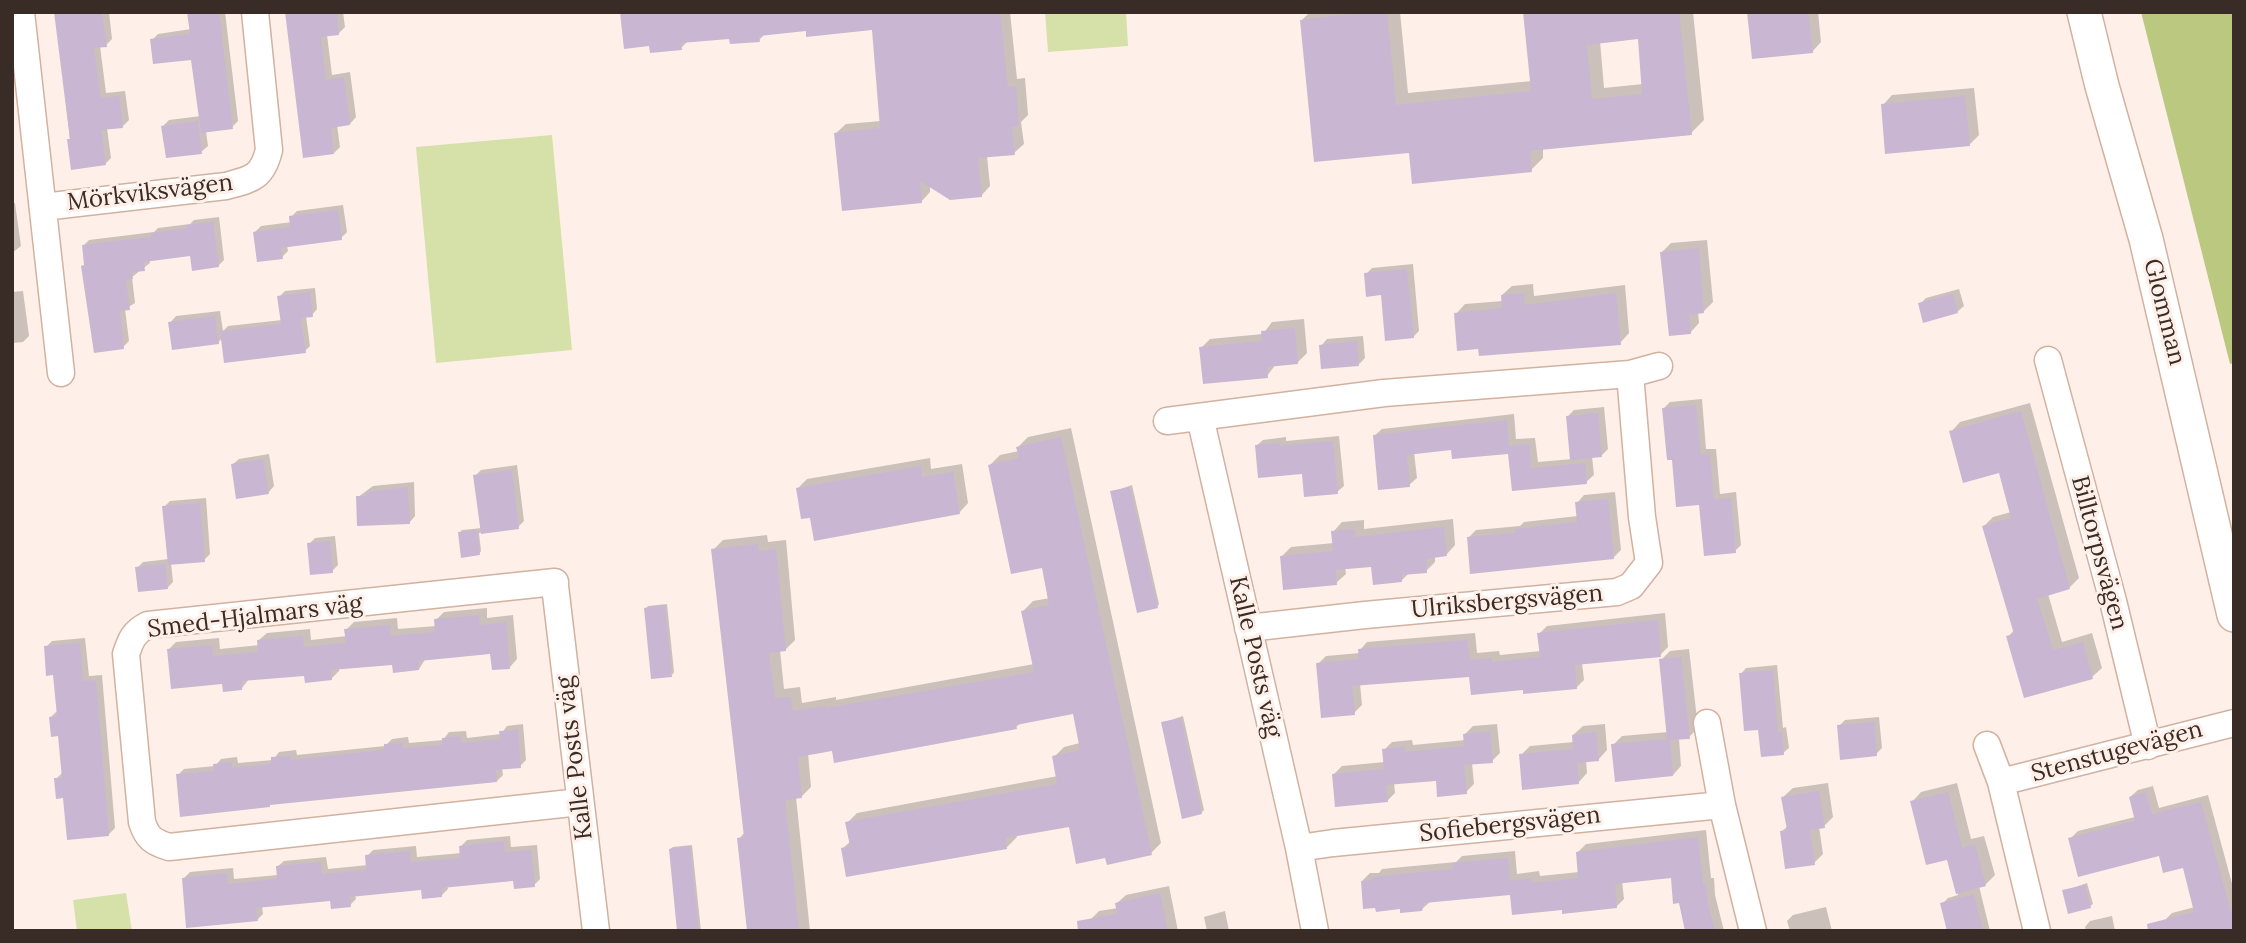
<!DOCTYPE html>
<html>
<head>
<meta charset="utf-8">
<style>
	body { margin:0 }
	#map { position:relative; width:2246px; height:943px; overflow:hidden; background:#fef0e9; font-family:Lora,serif }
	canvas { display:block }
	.frame { position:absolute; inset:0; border:14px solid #392b25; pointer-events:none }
</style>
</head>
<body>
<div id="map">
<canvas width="2246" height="943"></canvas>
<div class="frame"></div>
</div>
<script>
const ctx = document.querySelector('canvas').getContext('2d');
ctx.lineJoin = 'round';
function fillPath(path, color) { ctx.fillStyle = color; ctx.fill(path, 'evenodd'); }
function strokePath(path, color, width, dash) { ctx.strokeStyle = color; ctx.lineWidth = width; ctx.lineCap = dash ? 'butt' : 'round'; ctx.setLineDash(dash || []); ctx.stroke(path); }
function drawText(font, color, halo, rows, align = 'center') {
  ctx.font = font + ' Lora,serif'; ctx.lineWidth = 6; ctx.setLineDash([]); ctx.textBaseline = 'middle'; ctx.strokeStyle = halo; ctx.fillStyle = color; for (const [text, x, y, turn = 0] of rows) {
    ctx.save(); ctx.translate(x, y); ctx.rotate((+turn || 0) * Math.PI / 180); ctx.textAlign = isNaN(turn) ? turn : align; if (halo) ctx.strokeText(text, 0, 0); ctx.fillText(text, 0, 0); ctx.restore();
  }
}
fillPath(new Path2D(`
	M1045 12H1126L1128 46 1048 52Z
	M552 135 572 350 436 363 416 147Z
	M126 893 132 931H77L73 900Z`), '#d6e1a9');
fillPath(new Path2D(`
	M2141 12H2234V363L2230 364Z`), '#bbc980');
fillPath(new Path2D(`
	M56 12H109L112 39 106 45 100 46 106 93 125 91 129 120 123 126 107 128 111 158 105 164 73 168Z
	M189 12H225L238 121 232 127 206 131 208 146 201 152 163 126 169 120 201 116 193 58 152 40 158 34 191 29Z
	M287 12H343L345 27 339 33 327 35 332 75 350 72 356 117 350 124 337 125 340 147 334 153Z
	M622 12H1010L1017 79 1025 78 1028 115 1021 122 1024 144 1014 153 987 156 990 186 981 196 930 186V192L921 202 836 133 846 124 881 121 874 28 807 30 765 34 759 40 731 37 688 41 681 48 651 44Z
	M1310 12H1400L1408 93 1532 81 1525 12H1693L1704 120 1691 133 1543 148V158L1531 170 1411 151 1302 20ZM1639 37 1643 84 1604 88 1600 41Z
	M1749 12H1818L1821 42 1812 52Z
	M1974 88 1979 135 1969 145 1883 105 1892 95Z
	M12 203H15L21 246 12 253Z
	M343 205 347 232 341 238 287 245 288 251 282 257 255 232 261 226 292 222 291 217 297 211Z
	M219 217 224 260 218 266 192 254 149 259 150 263 132 277 135 303 125 309 129 341 123 347 86 264 83 246 89 240 154 232 158 228 190 224 194 220Z
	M1707 240 1713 302 1704 311 1698 312 1699 323 1690 333 1661 253 1671 243Z
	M1413 264 1419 331 1413 337 1366 274 1372 268Z
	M1533 284 1534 296 1625 285 1629 333 1620 343 1480 347 1456 314 1465 304 1503 301 1502 295 1512 286Z
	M315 288 317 309 312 315 306 316 310 346 305 351 223 337 218 343 170 323 176 316 220 311 223 331 228 326 282 320 279 297 285 291Z
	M1959 289 1964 306 1957 312 1920 304 1926 298Z
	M23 291 29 336 23 342 12 343V292Z
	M1304 319 1307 353 1298 362 1276 364 1267 376 1201 348 1210 339 1263 334 1272 322Z
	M1363 336 1365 358 1359 364 1321 346 1327 339Z
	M1702 399 1706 449H1716L1720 494 1736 492 1741 545 1735 551 1674 458 1664 408 1670 402Z
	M2030 403 2079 578 2069 588 2048 594 2062 642 2092 633 2102 668 2092 677 2008 637 2014 630 1984 526 1993 517 2011 512 2000 471 1951 432 1960 422Z
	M1604 407 1608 449 1602 455 1592 456 1594 475 1586 482 1513 489 1509 452 1453 449 1414 452 1417 478 1409 485 1374 436 1382 429 1514 414 1516 439 1535 438 1538 462 1572 459 1568 416 1574 410Z
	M1071 428 1161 843 1151 853 1107 856 1070 825 1016 834 1017 837 1007 847 843 848 851 841 847 823 857 813 1058 776 1054 757 1064 747 1080 743 1074 712 1022 722 1016 727 808 753 811 787 801 797H796L810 931H748L739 839 745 832 713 550 723 540 767 535 768 542 786 540 795 640 785 650H780L784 689 800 687 802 703 836 697V700L1034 664 1023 611 1033 601 1050 598 1043 566 990 465 1000 455 1019 451 1018 447 1028 437Z
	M1339 436 1344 486 1337 492 1256 446 1263 440 1286 437V441Z
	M269 454 274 486 268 493 232 465 239 459Z
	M930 458 931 469 962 464 968 503 959 513 812 516 798 488 807 479Z
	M517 465 524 521 518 527 479 533 481 551 479 554 460 533 462 530 482 528 475 476 481 470Z
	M414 482 415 516 409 523 358 497 373 486Z
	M1132 485 1159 604 1157 607 1112 492Z
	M1615 492 1621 550 1613 558 1468 538 1476 530 1520 526 1524 522 1578 516 1577 503 1584 495Z
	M206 498 210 554 204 560 171 563 173 582 167 588 137 568 143 562 169 559 164 507 170 501Z
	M1453 519 1455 545 1446 555 1435 556V562L1426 571 1409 573 1402 580 1373 565 1345 567 1346 574 1336 583 1282 556 1291 547 1334 543 1333 532 1342 522 1364 520V529Z
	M335 536 338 565 332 571 309 544 315 538Z
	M667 604 674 672 672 675 646 608 648 606Z
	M487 608V618L513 615 517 659 510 667 492 652 426 658 419 669 394 663 339 668V671L331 679 305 674 249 679 242 688 224 682 168 650 176 642 219 638 220 649 260 645 259 640 267 633 310 629 311 640 347 636 346 630 354 622 397 618 398 629 436 626V620L444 612Z
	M1665 613 1668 647 1660 655 1582 663 1584 680 1576 688 1525 689 1471 675 1360 684 1362 705 1354 713 1318 664 1326 656 1360 653V650L1367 642 1475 633 1477 653 1499 651 1500 655 1541 651 1539 634 1547 626Z
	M85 638 89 676 102 675 115 828 108 835 65 797 56 779 63 772 60 735 51 717 58 710 55 673 46 647 52 641Z
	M1689 649 1698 728 1689 737 1679 738 1681 766 1673 775 1613 745 1622 736 1668 732 1661 660 1670 651Z
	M1777 665 1783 728 1786 727 1789 748 1783 753 1759 728 1741 674 1746 668Z
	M1183 716 1204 810 1201 813 1162 723Z
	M1879 717 1882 748 1876 754 1839 726 1845 720Z
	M523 724 526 760 520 766 502 768 503 775 497 781 178 775 184 769 215 766 221 759 237 757 238 763 273 760 279 752 296 750 297 755 385 746 392 739 408 737 409 743 443 740 449 732 466 731 467 738 501 734 507 726Z
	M1497 724 1500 753 1492 761 1472 763 1474 784 1466 792 1437 779 1394 782 1395 793 1387 801 1334 774 1342 766 1385 762 1384 750 1392 742 1412 740 1413 745 1466 740 1465 734 1473 726Z
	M1605 724 1607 750 1598 760 1586 761 1587 773 1578 783 1521 755 1530 746 1574 742 1573 735 1583 726Z
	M1828 783 1833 817 1824 826 1819 827 1823 854 1814 863 1781 832 1788 826 1783 797 1793 788Z
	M1957 783 1971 839 1984 836 1995 875 1985 885 1979 886 1990 931H1949L1942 904 1948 898 1958 895 1949 858 1912 802 1921 792Z
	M2153 786 2159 808 2208 795 2234 891V931L2164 921 2172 913 2195 907 2184 866 2160 854 2070 839 2078 831 2135 817 2130 797 2138 790Z
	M1706 830 1711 878H1714L1715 895 1724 931H1687L1672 876 1622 881 1624 899 1616 907 1564 908 1511 893 1431 901 1422 909 1401 907 1362 881 1370 873H1379L1382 869 1456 862 1462 856 1515 851 1517 874 1539 871 1540 876 1579 872 1578 852 1586 844Z
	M510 836 511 847 537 845 540 879 534 885 515 879 447 885 448 889 442 895 422 888 355 895 356 899 350 905 332 899 262 906 263 914 257 920 184 878 190 872 233 868 234 879 278 875 277 867 284 861 326 857 328 869 368 865 367 856 373 850 416 846 417 857 461 853V846L467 840Z
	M692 845 701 931H679L670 849 673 847Z
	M2087 883 2093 904 2090 906 2064 891Z
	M1169 886 1178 931H1092L1090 920 1099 911 1118 908 1117 903 1126 895Z
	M1826 907 1832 931H1790L1787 921 1793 915Z
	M1225 911 1229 931H1207L1204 917Z
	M2112 916 2115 931H2086L2085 927 2090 921Z`), '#0003');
fillPath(new Path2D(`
	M54 12H102L107 47 94 48 101 98 119 96 123 128 101 130 106 165 71 170 67 139H70Z
	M187 12H219L233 129 201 133 191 60 153 64 150 39 190 34Z
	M285 12H337L339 35 321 37 326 80 344 77 350 125 331 128 334 154 303 158Z
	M620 12H1000L1008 87 1016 86 1019 126 1012 127 1015 155 978 158 982 197 950 200 920 181 922 203 842 211 834 133 880 128 872 30 806 37V31L759 36 760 42 730 44 729 39 681 43 682 50 650 53 649 46 624 49Z
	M1350 12H1387L1396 105 1531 91 1523 12H1679L1692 135 1530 151 1532 172 1412 184 1409 153 1314 162 1300 20 1351 14ZM1638 39 1642 94 1592 99 1587 45Z
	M1747 12H1808L1813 53 1752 59Z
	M1965 96 1970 146 1885 154 1881 104Z
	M198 121 202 154 166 158 161 126Z
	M338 210 342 240 281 248 283 259 257 262 253 232 290 227 289 216Z
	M213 222 219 267 192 271 190 256 144 262 145 271 132 272 133 279 126 280 130 310 120 311 124 349 94 353 81 266 84 265 82 245 151 237V233L187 228 186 225Z
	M1699 248 1704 313 1689 315 1691 334 1669 336 1660 252Z
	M1407 269 1414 338 1385 341 1381 295 1366 297 1364 273Z
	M310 292 313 317 301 318 306 353 224 363 220 331 281 324 277 296Z
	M1524 293 1525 305 1616 293 1621 345 1479 356 1478 349 1457 351 1454 313 1502 308 1501 295Z
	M1953 294 1958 313 1923 323 1918 303Z
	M215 316 219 344 172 350 168 322Z
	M1295 328 1298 364 1267 367 1268 378 1203 384 1199 347 1262 341 1261 331Z
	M1357 341 1359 366 1321 369 1319 345Z
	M1696 405 1701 455 1710 454 1714 499 1731 498 1736 553 1704 556 1699 505 1676 507 1672 460H1667L1662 408Z
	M2021 411 2070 589 2037 599 2053 650 2083 642 2093 679 2024 698 2006 636 2014 634 1982 526 2011 518 1999 473 1963 483 1949 431Z
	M1598 413 1602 457 1570 460 1566 416Z
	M1507 420 1509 446 1529 444 1531 468 1585 463 1587 484 1512 491 1508 454 1452 459 1451 450 1407 455 1410 487 1378 490 1373 435Z
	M1061 437 1152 855 1107 865 1105 858 1076 864 1069 827 1006 838 1007 849 846 877 841 848 850 846 845 822 1057 784 1052 756 1080 750 1073 714 1016 725 1017 729 834 763 832 751 798 757 802 798 785 800 799 931H747L737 838 744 837 711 549 758 544 759 551 776 549 786 651 769 653 775 698 791 697 793 711 826 706 827 708 1034 672 1021 611 1049 605 1042 568 1011 574 988 465 1019 458 1016 447Z
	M1333 441 1338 494 1304 497 1302 474 1258 478 1255 445 1280 443V446Z
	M263 459 269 494 236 499 231 464Z
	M921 466 922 477 953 472 960 514 814 541 810 518 801 519 796 488Z
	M512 470 519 529 481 534 473 475Z
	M408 487 410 524 357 526 356 496H366V492Z
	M1130 487 1158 608 1137 613 1110 491Z
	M1608 499 1614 559 1470 574 1467 537 1515 533V529L1577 522 1575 502Z
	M200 503 205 562 168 565 162 506Z
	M1444 527 1447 556 1426 559 1427 573 1402 575V582L1373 585 1371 567 1336 570 1337 585 1283 590 1280 556 1333 551 1331 531 1355 529V537Z
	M477 530 480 555 461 558 458 532Z
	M330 541 333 573 310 575 307 543Z
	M165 564 168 589 138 592 135 567Z
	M665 605 672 677 651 679 644 608Z
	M479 615 480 625 506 622 510 669 492 670 490 654 419 661V670L393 673 392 665 331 670 332 680 305 683 304 676 242 681V690L223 692 222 684 171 689 167 649 212 645 213 656 258 652 257 640 303 636 304 647 346 643 344 629 390 625 391 636 435 632 434 619Z
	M1658 620 1661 657 1575 665 1577 689 1523 694V690L1471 695 1469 677 1352 686 1355 715 1321 718 1316 663 1359 659 1358 649 1467 640 1470 660 1492 658V662L1540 657 1537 633Z
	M80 643 83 681 96 680 109 836 67 840 63 798 56 799 54 778H62L58 736 51 737 49 717 57 716 53 675 46 676 44 646Z
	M1681 657 1690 739 1670 740 1673 776 1615 782 1611 744 1667 739 1659 659Z
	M1773 670 1778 732H1782L1784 755 1761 757 1758 730 1744 731 1739 673Z
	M1181 718 1202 814 1182 819 1161 722Z
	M1874 722 1877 756 1840 760 1837 725Z
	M518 730 521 768 496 770 497 782 270 805V807L180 817 176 774 214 771 213 764 232 762V768L271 764V757L291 756V760L384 750V744L403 743V748L442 745V738L461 736V743L500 739 499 731Z
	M1490 731 1493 763 1464 765 1467 794 1437 797 1436 781 1386 785 1388 802 1335 807 1332 774 1384 769 1382 749 1405 747V752L1464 746 1463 734Z
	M1596 732 1599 761 1577 763 1579 784 1522 790 1519 754 1573 749 1572 735Z
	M1819 791 1825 828 1810 830 1815 865 1785 869 1780 831 1787 830 1781 797Z
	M1948 792 1962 848 1975 844 1986 886 1956 894 1947 860 1926 865 1910 801Z
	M2146 792 2152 814 2201 802 2234 923V931H2148L2147 924 2194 912 2183 868 2163 873 2159 856 2078 877 2068 838 2135 821 2129 797Z
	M1698 837 1703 885H1706L1708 904 1715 931H1685L1679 903 1673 904 1671 878 1615 884 1617 908 1562 914V910L1512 915 1510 895 1424 903 1422 911 1400 913V909L1376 912 1375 908 1363 909 1361 881 1372 880V877L1453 869 1452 863 1508 858 1510 881 1532 878V883L1578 878 1576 852Z
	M504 841 505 852 531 850 535 887 514 889 513 881 442 888V897L422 899 421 890 350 897 351 907 331 909 330 901 256 908 258 921 186 928 182 878 227 873 228 884 277 879 276 866 321 862 322 874 366 870 365 855 410 851 411 862 460 858 459 846Z
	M690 846 699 931H677L669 849Z
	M2085 885 2091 908 2068 914 2062 890Z
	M1160 893 1168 931H1078L1077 921 1117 914 1115 903Z
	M1974 894 1983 931H1947L1940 903Z`), '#c8b6d3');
const minor = new Path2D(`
	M21 12 61 373
	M43 207 226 186C252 179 262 178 269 150L255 12
	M2048 360 2113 601 2148 746
	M1630 374 1659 366
	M1200 417 1299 848 1315 931
	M1167 421 1384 393 1630 374 1642 517 1649 563 1631 586 1617 592 1365 615 1248 628
	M1707 723 1722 805
	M1987 745 2001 782
	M580 802 169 847C153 842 147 838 142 822L126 654C131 639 134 632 148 625L555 582V586L596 931
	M1299 848 1333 843 1722 805 1753 931
	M2037 931 2001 782 2234 723`);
const tertiary = new Path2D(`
	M2084 12 2102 86 2146 239 2234 615`);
strokePath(minor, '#d2b1a0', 29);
strokePath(tertiary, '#d2b1a0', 36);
strokePath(minor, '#fff', 26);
strokePath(tertiary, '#fff', 33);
drawText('24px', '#392b25', '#fef0e9', [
	["Mörkviksvägen",150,193,-7],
	["Glomman",2164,312,76],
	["Billtorpsvägen",2099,553,75],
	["Ulriksbergsvägen",1507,602,-5],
	["Smed-Hjalmars väg",255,617,-7],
	["Kalle Posts väg",1255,657,77],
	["Stenstugevägen",2117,752,-15],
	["Kalle Posts väg",575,758,-97],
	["Sofiebergsvägen",1510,825,-6]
]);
</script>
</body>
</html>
